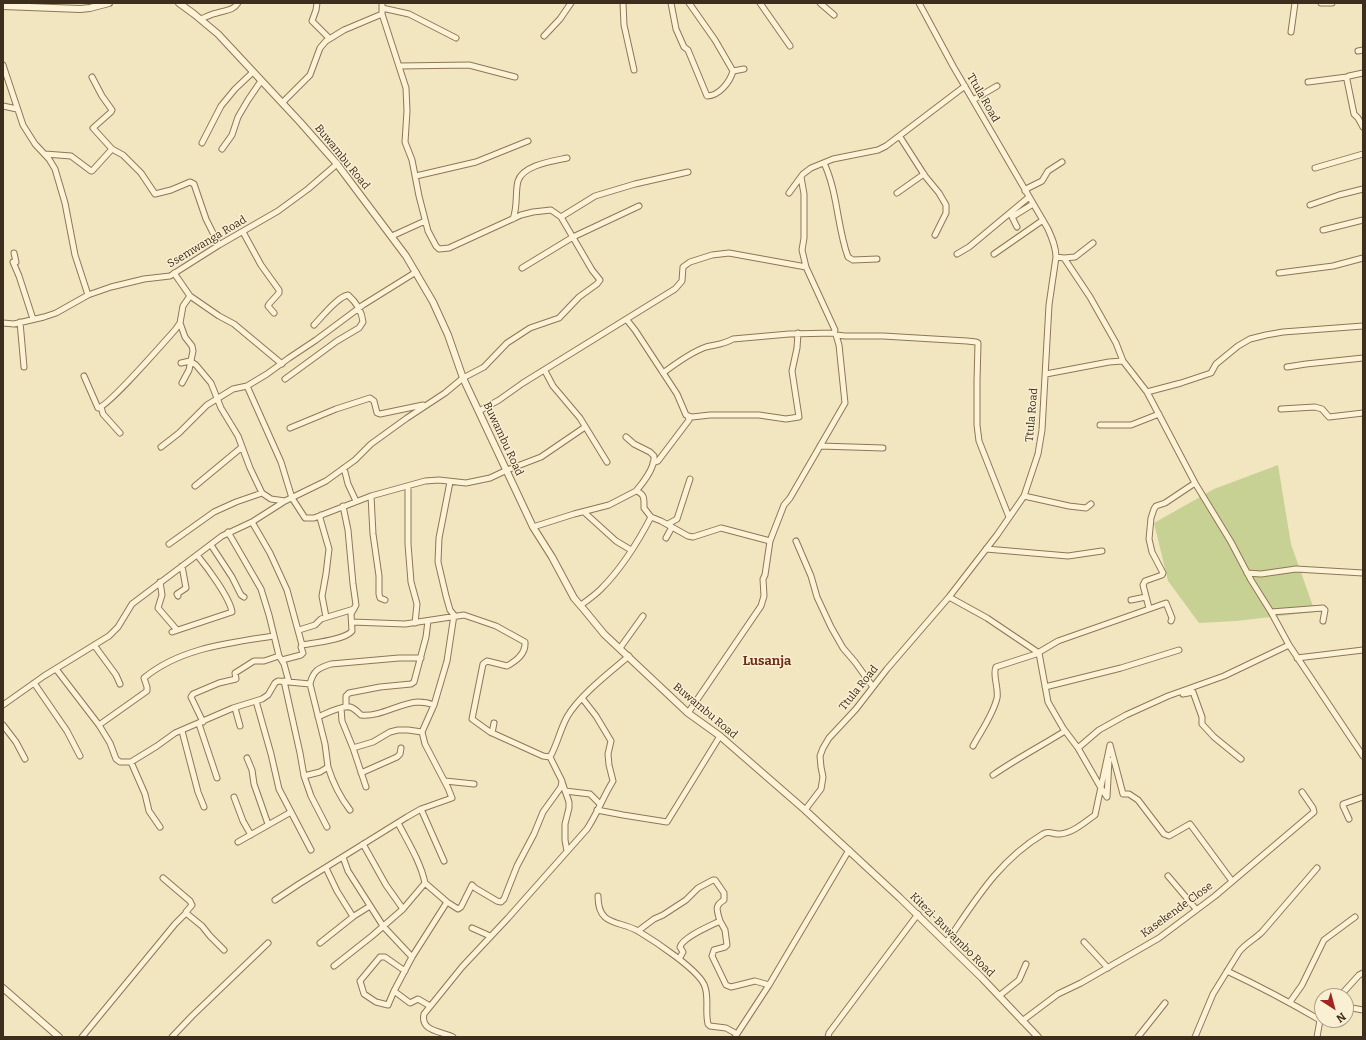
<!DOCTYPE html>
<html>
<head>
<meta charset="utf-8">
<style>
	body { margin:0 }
	#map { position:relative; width:1366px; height:1040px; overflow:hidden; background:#f2e6c1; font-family:Bitter,serif }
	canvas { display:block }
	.frame { position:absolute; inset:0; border:4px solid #3c2d1c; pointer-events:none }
	.north { position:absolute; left:1314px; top:988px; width:40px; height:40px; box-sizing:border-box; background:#f9efd2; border:1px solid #ada189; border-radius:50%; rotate:144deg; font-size:11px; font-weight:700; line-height:16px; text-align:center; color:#3c2d1c }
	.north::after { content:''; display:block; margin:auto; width:14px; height:18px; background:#a32521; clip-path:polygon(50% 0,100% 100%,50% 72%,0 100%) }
</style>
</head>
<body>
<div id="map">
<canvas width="1366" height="1040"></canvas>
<div class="frame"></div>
<div class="north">N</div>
</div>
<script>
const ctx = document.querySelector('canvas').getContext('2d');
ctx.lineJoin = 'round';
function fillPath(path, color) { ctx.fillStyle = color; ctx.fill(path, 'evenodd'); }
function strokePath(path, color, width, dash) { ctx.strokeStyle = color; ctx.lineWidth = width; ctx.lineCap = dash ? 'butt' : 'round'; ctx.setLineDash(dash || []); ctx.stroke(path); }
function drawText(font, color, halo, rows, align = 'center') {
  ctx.font = font + ' Bitter,serif'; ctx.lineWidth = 3; ctx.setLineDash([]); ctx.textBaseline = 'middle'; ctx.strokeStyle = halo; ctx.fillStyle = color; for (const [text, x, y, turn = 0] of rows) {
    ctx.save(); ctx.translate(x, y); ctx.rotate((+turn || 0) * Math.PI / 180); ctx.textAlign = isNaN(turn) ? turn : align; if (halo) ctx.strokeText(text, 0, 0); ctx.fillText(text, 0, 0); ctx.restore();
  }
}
fillPath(new Path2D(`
	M1278 465 1291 544 1315 612 1236 621 1199 623 1168 581 1154 523 1214 489Z`), '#c8d194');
const minor = new Path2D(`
	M317 3 316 10 312 21 329 38
	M623 3 624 25 634 70
	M671 3 676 29 684 47 688 50 707 96C719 96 730 82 733 71
	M689 3 715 40 733 71 744 69
	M760 3 790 46
	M820 3 834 15
	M1321 3H1332
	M382 8 409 14 456 38
	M201 19C206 17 211 14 217 13 225 10 233 11 238 3
	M1291 32 1295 3
	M544 36 560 19 571 3
	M1358 51 1363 50
	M3 65 23 125 35 144 49 159 55 169 65 203 75 255 88 295
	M399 66 469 65 515 77
	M1363 73 1349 76 1347 77V80L1354 114 1358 118 1363 127
	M92 77 102 96 112 110 111 112 93 128 112 149 123 155 141 173 155 194 171 190 190 182 194 184 206 219 219 245
	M1308 82 1347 77
	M973 100 997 86
	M282 103 310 75 320 48 326 41 344 30 382 14
	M3 106 17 109
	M900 137 925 176 939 193 946 205V213L935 235
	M202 143 221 106 235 89 253 72
	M222 149 232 135 238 117 248 100 261 81
	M45 154 71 156 91 171H92L112 149
	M824 163C838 193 837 227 848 257L853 260 877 259
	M1315 168 1363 154
	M416 176 476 162 528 141
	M1025 191 1028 188 1042 181 1048 171 1062 162
	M789 193 803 174 811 168 833 159 878 150 886 146 965 86
	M897 193 924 174
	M1310 205 1339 195 1363 189
	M561 217 595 196 635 184 688 172
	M513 219C518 206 515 192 518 181 523 165 553 161 567 158
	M1017 227 1012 217 1033 204
	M1323 230 1363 220
	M243 232 261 265 279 290V293L269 304 268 306 274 313
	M392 236 425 221
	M14 253 16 262H13L19 276 33 319
	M957 254 969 247 1029 197
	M994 254 1043 220
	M1056 257 1064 258 1090 297 1116 343 1123 361 1147 392 1195 483 1231 542 1251 580 1271 612 1289 645 1363 756
	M1064 258 1075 257 1093 243
	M522 268 573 237 639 206
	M174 273 190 296 219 316 234 324 282 364
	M1279 273 1333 266 1363 258
	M627 320 635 330 677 394 686 415 692 417 710 415H759L786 419 799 417 792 371 797 348 798 333
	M20 322 24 367
	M3 323 14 324 44 317 56 313 88 295 111 287 144 279 170 276 219 245 278 211 308 189 337 164
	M180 323 185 337 192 346 193 351 189 370 182 383
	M836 335 845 336H883L967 341 976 342 978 343 977 381V425L979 441 1009 517
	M181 363 190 361 196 365 211 383 221 408 238 436 250 468 262 493 271 499 285 501
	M1287 367 1306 364 1363 358
	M543 371H545L553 386 580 418 607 462
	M663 373C675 364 691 352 706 347 717 344 722 345 733 339L789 334 834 333
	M1046 374 1109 362 1123 361
	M84 376 98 408C109 406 164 342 175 330L180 323 183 306 190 296
	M285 379 337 341 359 328 363 322C362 312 356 302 348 295 337 297 322 317 314 325
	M247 386 281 462 292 498 305 518H314L371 496 425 481 439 480 466 483 490 478 507 470 541 457 585 427
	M1147 392 1181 383 1211 373 1216 364 1238 346 1250 339 1266 335 1283 332 1363 326
	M101 407 103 414 120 433
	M1281 409 1315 407 1322 409 1329 417 1363 413
	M479 411 499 400 523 383 675 289 682 281 683 267 690 262 712 255 729 253 806 267
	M1100 425H1131L1159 414
	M290 428 336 409 370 398 374 401 377 413 380 414 423 405
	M626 437 634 444 650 452 654 456C655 467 643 483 636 491
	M820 446 883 448
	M161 447 179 433 207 405 233 389 247 386 267 374 289 358 316 340 363 305 416 272
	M653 463 658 461 689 420 688 416
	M344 468 348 484 356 501
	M195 486 242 447
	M408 486V544L411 582 417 604 415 623
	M371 496 373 534 379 576V594L380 598 385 600
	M1024 496 1069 506 1086 508 1091 504
	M584 512 616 541 631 550
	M321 515 320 518 329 549 326 574 322 596 326 617
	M252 522 270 553 287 590 302 645 301 647 303 653 301 655 282 660
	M668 524 677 519 690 479
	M533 527 574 514 609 505 636 491C645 494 644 499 644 508L651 517 661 521 688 536 693 537 721 528 770 541 765 575 763 579 764 596 761 606 688 713
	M228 532 261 589 269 615 279 656 284 664 289 682
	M666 538 672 527
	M770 541 784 505 790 498 845 403 839 345 836 335 834 333 835 330 806 267 802 250 804 238V194L801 177
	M796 541 811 576 817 597 831 627 843 648 855 662 873 687
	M169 544 214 512 236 502 262 493
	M211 545 232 577 241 595 244 597
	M986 549 1068 556 1102 551
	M1247 573 1261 574 1296 569 1363 573
	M160 582 162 595 158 608 177 630
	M178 596 177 594 186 588 182 566
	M949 597 987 618 1039 653 1048 702 1063 728 1078 748 1101 788 1107 797 1109 760
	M1131 600 1146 597
	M581 605C588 600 595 595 601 589 621 569 638 542 651 517
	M1149 608 1143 585 1145 581 1162 575 1163 573 1152 552 1149 539 1151 518 1154 509 1156 506 1165 503 1195 483
	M1271 612 1323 608 1325 610 1323 621
	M352 622 405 624 464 615 496 626 525 642C526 654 516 661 507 666L487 661 483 664 472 719 490 732 543 756 550 757C557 745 560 730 567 717 579 696 610 672 629 656
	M299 630 315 625 321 619 354 609
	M172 632 232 612C230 598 207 567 197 555
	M94 645 116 675 120 684
	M302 645C313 643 345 640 352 631L351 614 356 605 353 584 348 530 343 506
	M620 648 643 616
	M1297 658 1363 650
	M56 669 99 725 110 743 116 759 120 762H131L157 746 175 733 233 708 262 699 268 695 275 683 278 681 310 684
	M284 681 300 753 304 776 311 796 327 827
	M34 683 67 731 80 756
	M1045 687 1121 668 1179 650
	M1183 694 1193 692 1202 717V724L1214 737 1241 759
	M256 701 271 754 279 789 311 850
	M3 705 44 676 109 636 118 627 132 604 222 536 252 522 285 501 326 481 355 460 371 444 407 418 445 393 463 378 484 367 507 343 530 328 559 318 579 297 597 284 600 280 592 270 561 217 551 210 533 212 521 215 449 248 439 249 436 246 428 231 419 196 412 160 405 142 407 111 406 88 382 14V3
	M346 707V696L349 693 380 687 411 684 414 682 426 637 428 621
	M235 708 240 726
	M341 708 342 721 353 748 366 787
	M318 717C325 714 342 705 350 707 354 708 358 712 361 715 381 717 399 703 418 702 424 702 429 703 434 705
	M203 722 191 697 193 694 219 683 236 679 235 673 254 661H264L279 656
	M199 724 217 778
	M3 725 16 742 25 759
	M99 725 147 691V687L144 678C180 648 229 643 274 636
	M182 731 198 792 204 807
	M492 733 494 723
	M973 746C981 731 993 715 997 698 999 688 992 674 996 667L1036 654 1058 641 1166 603 1172 618 1171 621
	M353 748 373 742 390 732 398 730H408L422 732
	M1078 748 1099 730 1126 715 1168 696 1224 676 1289 645
	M247 758 252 770 254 784 268 824
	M131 762 145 794 149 811 160 827
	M328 767C333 783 340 797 350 810
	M361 773 397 757 400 754 401 748
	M993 775C1016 759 1041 746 1065 731
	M304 776 320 772 328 767 325 744 310 684C313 671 318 668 331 664L399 658H421
	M445 781 474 784
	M562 782 569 802V808L565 824V840L567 851
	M565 791 590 794 600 804
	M234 797 243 821 251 835
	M421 809 444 861
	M597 810 623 815 667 822 720 736
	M805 810 821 789 823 777 821 767 820 756 823 748 829 738 856 709 887 669 949 597 997 535 1024 496 1038 454 1042 430 1049 305 1056 257C1056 247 1052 238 1048 229L953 66 919 3
	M1349 819 1343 806V804L1363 797
	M238 842 291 812
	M363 844 386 885 403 909
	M343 857 348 871 383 926 412 957
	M326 868 337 891 352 915 354 916 370 906
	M1168 876 1196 909
	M163 878 190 901 192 905 186 912V913L202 926 210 936 224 950
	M425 883 447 902 458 909 461 907 472 885 475 888 497 901 501 902 504 899 517 866 534 834 543 812 561 787 562 781 550 757
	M598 896C598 927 619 920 638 931 653 940 701 971 705 987 709 998 705 1012 708 1024L710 1026 726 1028 737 1034
	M275 900 299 884 407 817 421 809 452 798 448 788 425 744 422 732 434 705 447 661 454 615 450 610 446 596 438 562 439 538 450 482
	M720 921 725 930 727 945 725 947 714 950 712 956 726 985 731 987 755 981 769 985
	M472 928 490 936
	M638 931 654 919 663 915 686 900 698 888 713 880H715L724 893V900C714 906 717 910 720 921 710 926 683 937 680 947L683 952 679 959
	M1084 942 1108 968
	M320 943 354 916
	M946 943C975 901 998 861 1043 834 1049 830 1054 835 1060 834 1073 833 1085 822 1095 815L1110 745 1123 794H1129L1138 800 1164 834 1169 836 1190 824 1232 881
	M334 966 372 936 403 909 425 883C421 863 408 842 398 823
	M1227 971C1259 986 1289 1002 1320 1020
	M394 991 388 1005 376 1002 364 994 360 981 380 957H385L405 971
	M999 996 1019 980 1026 964
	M1340 996 1359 975 1363 973
	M1290 1002 1302 985 1324 940 1355 917
	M430 1006 418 999 410 1003 394 991 412 957 447 902
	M1346 1007 1363 1010
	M1022 1021 1058 994 1081 983 1159 938 1215 896 1314 812 1313 808 1302 792
	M82 1037 175 924 186 913
	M172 1037 192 1016 268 943
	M453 1037C442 1031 420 1032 424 1014L462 967 508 918 587 829C597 814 603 797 613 781L609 765 608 754 611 741 596 716 582 698
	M735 1037 769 985 849 850
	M828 1037 829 1033 918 914
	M1138 1037 1165 1003
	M1195 1037 1213 994 1239 952C1245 944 1255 939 1262 932L1317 868
	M1317 1037 1320 1020 1322 1017`);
const tertiary = new Path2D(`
	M179 3 194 14 218 34 300 122 337 164 406 256 433 302 448 335 463 378 533 527 552 557 574 598 586 612 604 634 688 713 720 736 805 810 900 898 982 978 1038 1037
	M3 6 80 9 90 8 109 3
	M3 988 59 1037`);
strokePath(minor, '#8e7657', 7);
strokePath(tertiary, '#8e7657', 8);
strokePath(minor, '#fcf2d6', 5);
strokePath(tertiary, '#fcf2d6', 6);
drawText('11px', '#3c2d1c', '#f9efd2', [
	["Ttula Road",983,98,60],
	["Buwambu Road",342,157,51],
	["Ssemwanga Road",207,242,-31],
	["Ttula Road",1032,415,-85],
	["Buwambu Road",503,439,65],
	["Ttula Road",859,688,-51],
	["Buwambu Road",705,711,40],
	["Kasekende Close",1177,910,-36],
	["Kitezi-Buwambo Road",952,935,45]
]);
drawText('bold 13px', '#6d2d18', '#f9efd2', [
	["Lusanja",767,661]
]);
</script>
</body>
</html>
